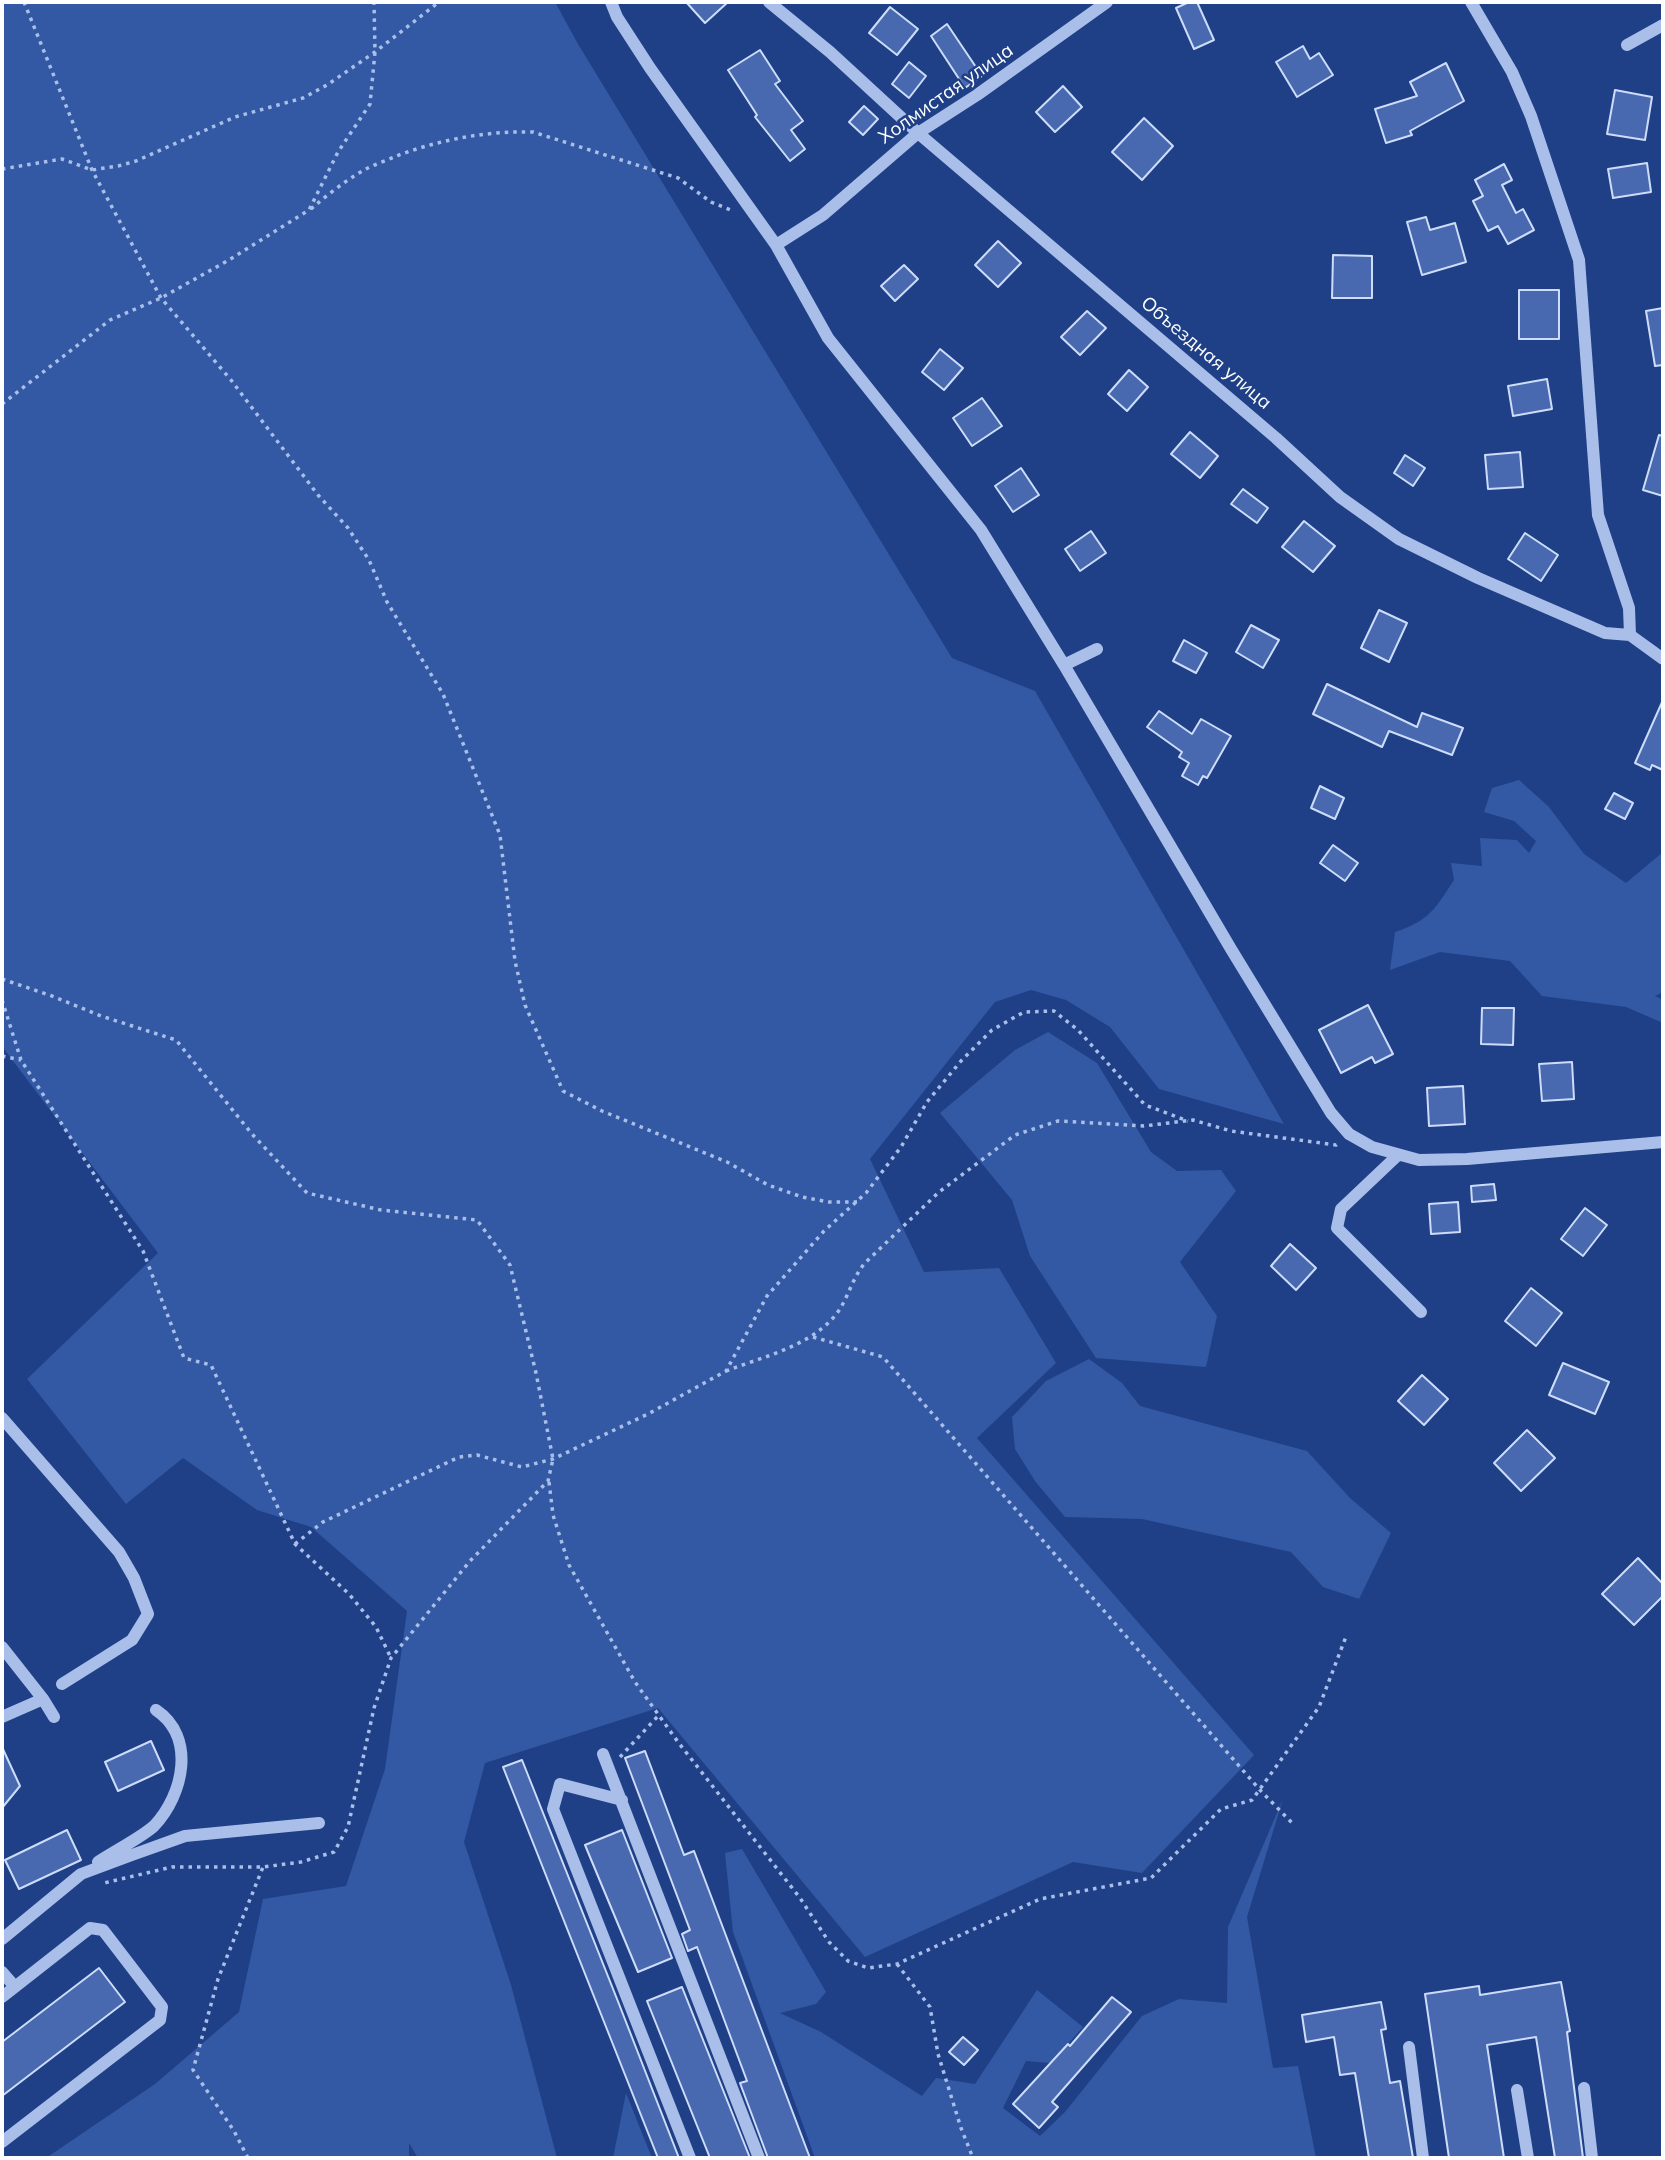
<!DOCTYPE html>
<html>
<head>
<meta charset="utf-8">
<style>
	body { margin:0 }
	#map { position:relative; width:1665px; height:2160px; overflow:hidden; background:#1f4087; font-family:Mulish,sans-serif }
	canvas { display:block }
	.frame { position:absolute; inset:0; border:4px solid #fff; pointer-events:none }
</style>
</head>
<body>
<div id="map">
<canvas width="1665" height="2160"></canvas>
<div class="frame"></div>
</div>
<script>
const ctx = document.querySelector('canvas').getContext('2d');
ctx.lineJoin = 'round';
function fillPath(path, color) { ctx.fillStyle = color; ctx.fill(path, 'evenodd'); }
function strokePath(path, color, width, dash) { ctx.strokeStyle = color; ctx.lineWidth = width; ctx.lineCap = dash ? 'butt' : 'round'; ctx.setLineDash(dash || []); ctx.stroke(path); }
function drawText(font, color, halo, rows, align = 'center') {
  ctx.font = font + ' Mulish,sans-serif'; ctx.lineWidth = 5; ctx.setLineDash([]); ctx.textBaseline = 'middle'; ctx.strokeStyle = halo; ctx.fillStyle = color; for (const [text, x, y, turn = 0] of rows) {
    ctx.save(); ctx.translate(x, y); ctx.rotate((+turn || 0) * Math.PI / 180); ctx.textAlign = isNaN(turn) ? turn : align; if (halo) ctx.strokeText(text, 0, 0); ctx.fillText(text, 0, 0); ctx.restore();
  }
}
fillPath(new Path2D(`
	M2 2H555L578 44 952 658 1035 691 1284 1124 1159 1089 1110 1027 1066 1000 1031 990 995 1002 870 1159 924 1272 999 1268 1056 1363 977 1438 1254 1755 1142 1873 1073 1862 865 1957 658 1708 485 1763 464 1842 511 1985 557 2158H418L409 2143V2158H46L155 2084 239 2012 263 1899 346 1886 385 1769 407 1611 311 1527 257 1510 183 1458 126 1504 27 1379 158 1253 4 1049 2 1051Z
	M1519 780 1549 807 1584 854 1626 883 1663 852V992L1655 996 1663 1000V1023L1626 1007 1542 996 1510 961 1440 952 1390 970 1395 932C1429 921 1435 909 1454 880L1451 863 1482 866 1480 838 1517 840 1529 853 1536 841 1514 821 1484 812 1492 788Z
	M1048 1032 1097 1063 1151 1152 1177 1171 1221 1170 1236 1191 1180 1262 1217 1316 1206 1367 1096 1358 1030 1256 1012 1200 940 1113 1015 1050Z
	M1089 1359 1122 1383 1140 1406 1307 1451 1350 1498 1391 1533 1359 1599 1323 1587 1291 1552 1142 1519 1065 1517 1035 1481 1015 1449 1012 1417 1046 1381Z
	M1283 1799 1247 1917 1273 2068 1298 2066 1316 2158H815L733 1932 725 1853 742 1849 826 1992 816 2004 780 2013 821 2032 922 2096 936 2078 975 2084 1037 1990 1083 2027 1051 2063 1026 2061 1003 2108 1040 2136 1065 2112 1142 2016 1179 1999 1227 2003 1228 1927Z
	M626 2093 652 2158H613Z`), '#3358a4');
const building = new Path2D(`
	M686 2H728L705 23Z
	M1189 2H1197L1214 40 1194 49 1176 8Z
	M890 7 918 29 897 55 869 33Z
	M947 24 982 76 965 88 931 36Z
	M1303 46 1310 59 1319 53 1333 75 1297 97 1276 62Z
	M760 50 780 81 775 84 803 121 791 130 805 149 790 161 755 117 757 115 728 70Z
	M909 62 926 76 909 98 892 84Z
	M1446 63 1464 101 1410 131 1412 135 1386 143 1375 109 1417 96 1410 82Z
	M1063 86 1082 107 1055 132 1036 112Z
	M1615 90 1652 97 1645 140 1607 134Z
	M864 106 878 119 863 135 849 122Z
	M1144 118 1173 146 1142 180 1112 152Z
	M1647 163 1651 192 1613 198 1608 169Z
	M1504 164 1512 180 1502 185 1516 213 1523 209 1534 230 1508 244 1498 226 1488 231 1473 201 1483 196 1475 180Z
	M1426 217 1430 230 1455 223 1466 262 1422 275 1407 222Z
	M998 241 1021 263 998 287 975 265Z
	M1333 255 1372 256V298H1332Z
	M904 265 918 279 895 301 881 286Z
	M1519 290H1559V339H1519Z
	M1663 308V365L1655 366 1646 311Z
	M1087 311 1106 328 1080 355 1061 337Z
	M940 349 963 368 944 390 922 372Z
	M1129 370 1148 387 1127 411 1108 394Z
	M1547 379 1552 409 1513 416 1508 386Z
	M982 398 1002 426 972 446 953 418Z
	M1190 432 1218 456 1200 478 1171 454Z
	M1659 435 1663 436V496L1643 490Z
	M1520 452 1523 487 1488 489 1485 455Z
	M1405 455 1425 468 1413 486 1394 473Z
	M1021 468 1039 495 1013 512 995 486Z
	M1243 489 1268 508 1257 523 1231 504Z
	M1304 521 1335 546 1313 572 1282 547Z
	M1091 531 1106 553 1080 571 1065 549Z
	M1525 533 1558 555 1541 581 1508 559Z
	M1379 610 1407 623 1389 662 1361 648Z
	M1251 625 1279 640 1263 668 1236 652Z
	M1184 640 1207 653 1196 673 1173 661Z
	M1327 684 1417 727 1422 713 1463 728 1452 755 1389 731 1382 747 1313 714Z
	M1663 700V770L1652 765 1650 770 1635 763Z
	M1159 711 1192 734 1201 719 1231 736 1207 778 1203 776 1198 785 1182 776 1189 763 1179 757 1182 752 1147 727Z
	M1320 786 1344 798 1335 819 1311 808Z
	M1614 793 1633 803 1625 819 1605 809Z
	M1333 845 1358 863 1345 881 1320 863Z
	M1368 1005 1393 1054 1375 1063 1372 1057 1341 1073 1319 1030Z
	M1482 1008H1514L1513 1045 1481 1044Z
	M1572 1062 1574 1099 1542 1101 1539 1064Z
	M1463 1086 1465 1124 1429 1126 1427 1088Z
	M1494 1184 1496 1200 1472 1202 1471 1186Z
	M1458 1202 1460 1232 1431 1234 1429 1204Z
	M1585 1208 1607 1225 1583 1256 1561 1239Z
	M1290 1244 1316 1268 1296 1290 1271 1266Z
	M1531 1288 1562 1313 1536 1346 1505 1321Z
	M1563 1363 1609 1382 1595 1414 1549 1395Z
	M1422 1375 1448 1399 1424 1425 1398 1401Z
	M1527 1430 1555 1458 1521 1491 1494 1463Z
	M1638 1558 1663 1584V1596L1634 1625 1602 1594Z
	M151 1741 164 1770 118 1791 105 1762Z
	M2 1747 20 1786 2 1808Z
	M645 1751 684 1855 694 1851 810 2158H768L740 2083 747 2081 697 1947 688 1951 682 1934 690 1930 625 1758Z
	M522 1760 619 2004 679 2158H658L503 1767Z
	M67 1830 81 1860 19 1889 5 1860Z
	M622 1830 672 1958 638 1972 585 1845Z
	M99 1968 125 2002 2 2096V2042Z
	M1561 1982 1570 2031 1567 2032 1583 2158H1555L1536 2037 1487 2045 1504 2158H1449L1425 1994 1479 1986 1480 1995Z
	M682 1987 723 2090 750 2158H710L647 2001Z
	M1112 1997 1131 2012 1052 2102 1058 2107 1039 2128 1013 2104 1068 2044 1070 2046Z
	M1381 2002 1386 2029 1381 2030 1390 2083 1400 2081 1413 2158H1369L1355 2073 1340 2075 1334 2037 1306 2042 1302 2015Z
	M963 2037 978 2050 964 2065 949 2052Z`);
fillPath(building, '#4869af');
strokePath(building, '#cddcf8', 2);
strokePath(new Path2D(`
	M24 2 92 170 161 298 231 380 318 495 348 528 369 560 387 602 443 694 500 835 515 961 525 1005 563 1091 602 1111 727 1162 768 1185 802 1197 829 1202H857
	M2 169 62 159 92 170 118 166 136 161 235 117 303 98 327 85 375 52 439 2
	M311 209C327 195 345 181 364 170 375 164 388 160 399 155 443 139 486 131 533 132L678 178 711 202 733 211
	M2 404 110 320 161 298 229 260 309 210 338 152 370 104 375 52 374 2
	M2 979 52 996 101 1016 176 1040 252 1134 307 1193 381 1210 477 1220 510 1265 536 1373 553 1459 548 1481 470 1561 391 1658 374 1708 348 1827 334 1852 301 1862 263 1867H172L104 1883
	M2 1000 21 1060 143 1251 184 1358 211 1365 295 1544 349 1594 376 1627 391 1658
	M2 1056 21 1060
	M813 1337 883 1357 1260 1790 1294 1825
	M726 1371C762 1357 807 1347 833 1318 848 1302 851 1278 866 1262L939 1192 1015 1135 1058 1121 1144 1126 1193 1120 1231 1131 1336 1145 1339 1142
	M549 1482 553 1515 569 1565 635 1682 678 1742 800 1898 829 1942 848 1961 868 1968 897 1964 1040 1899 1151 1878 1221 1809 1252 1800 1319 1707 1347 1634
	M295 1544 323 1522 459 1457 477 1455 522 1467 553 1459 648 1414 726 1371 767 1296 824 1231 866 1193 901 1147 927 1102 961 1061 992 1030 1024 1012 1054 1011 1078 1030 1145 1105 1188 1121
	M620 1757 659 1715
	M897 1964 930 2007 938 2054 961 2128 973 2158
	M248 2158 234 2131 193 2070 218 1979 263 1867`), '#a9bfea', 3.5, [3.5, 5]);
strokePath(new Path2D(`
	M611 2 617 17 650 68 776 245 828 338 981 530 1064 665
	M769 2 830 52 918 133 1276 438 1340 497 1399 539 1478 578 1605 633 1630 635 1663 659
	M1471 2 1512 72 1531 116 1579 260 1598 515 1629 608 1630 635
	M1627 45 1663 25
	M776 245 823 215 918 133 977 95 1107 2
	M1097 649 1064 665 1231 949 1331 1113 1349 1134 1372 1147 1419 1160 1467 1159 1663 1142
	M1398 1155 1341 1209 1337 1228 1421 1312
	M2 1418 119 1552 134 1578 148 1614 132 1640 62 1684
	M2 1647 43 1699 54 1717
	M2 1717 43 1699
	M603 1754 759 2158
	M622 1800 560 1784 553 1809 690 2158
	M98 1862C113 1852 142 1837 154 1826 184 1794 196 1737 156 1710
	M2 1939 81 1874 132 1855 185 1836 319 1823
	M2 1972 15 1987
	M2 1997 90 1928 103 1930 162 2007 160 2020 2 2142
	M1409 2047 1423 2158
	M1584 2088 1592 2158
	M1517 2090 1528 2158`), '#a9bfea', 12);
drawText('19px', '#fff', '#1f4087', [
	["Холмистая улица",946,94,-35],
	["Объездная улица",1206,353,40]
]);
</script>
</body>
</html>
